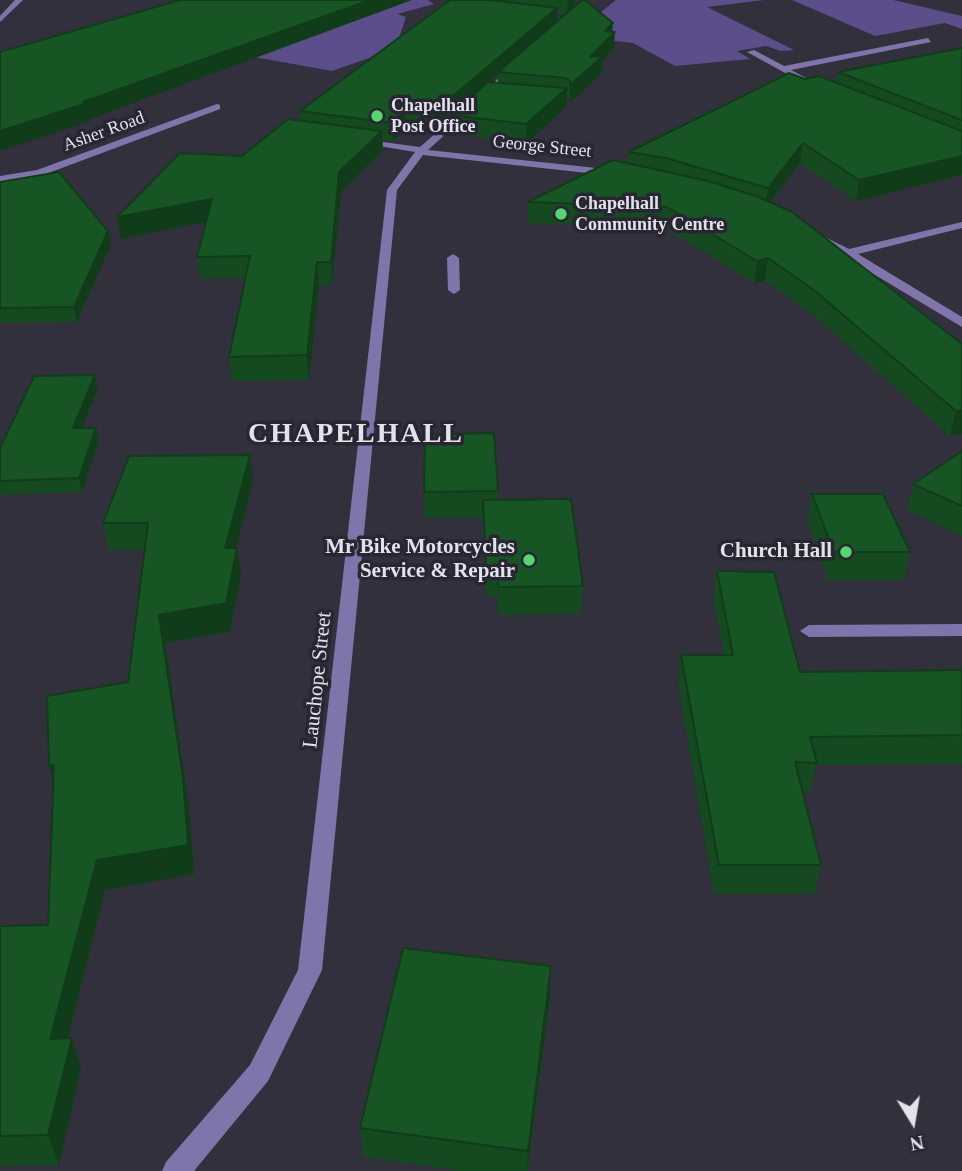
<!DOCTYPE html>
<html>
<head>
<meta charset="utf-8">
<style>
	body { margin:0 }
	#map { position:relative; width:962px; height:1171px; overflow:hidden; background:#33303e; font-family:Georgia,serif }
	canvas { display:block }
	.north { position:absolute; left:878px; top:1087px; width:70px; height:70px; -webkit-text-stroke:5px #292634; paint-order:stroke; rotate:169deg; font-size:19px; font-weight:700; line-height:28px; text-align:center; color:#e3e2eb }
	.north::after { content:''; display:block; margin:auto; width:24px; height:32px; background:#e3e2eb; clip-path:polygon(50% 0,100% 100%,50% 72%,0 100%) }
</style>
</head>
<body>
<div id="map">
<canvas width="962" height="1171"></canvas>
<div class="north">N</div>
</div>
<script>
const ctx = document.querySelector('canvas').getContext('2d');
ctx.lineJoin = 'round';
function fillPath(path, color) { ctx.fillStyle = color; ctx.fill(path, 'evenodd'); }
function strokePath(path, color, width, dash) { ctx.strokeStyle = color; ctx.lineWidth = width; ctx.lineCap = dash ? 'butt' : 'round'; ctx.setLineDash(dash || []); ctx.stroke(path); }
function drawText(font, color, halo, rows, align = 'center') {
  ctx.font = font + ' Georgia,serif'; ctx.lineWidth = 7; ctx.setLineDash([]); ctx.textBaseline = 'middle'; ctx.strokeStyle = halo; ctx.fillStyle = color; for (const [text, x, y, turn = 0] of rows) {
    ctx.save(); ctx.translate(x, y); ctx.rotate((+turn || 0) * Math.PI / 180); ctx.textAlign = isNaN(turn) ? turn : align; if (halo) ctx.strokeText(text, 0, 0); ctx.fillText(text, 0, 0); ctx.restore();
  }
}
fillPath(new Path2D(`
	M399 0H428L434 4 397 14 406 17 399 38 386 52 332 71 188 45Z
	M616 0H764L707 7 794 50 781 51 766 46 737 51 750 59 675 66 633 43 571 36Z
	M792 0H893L962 16V29L945 23 875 36Z`), '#5c4d8b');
fillPath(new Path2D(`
	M15 0H23L0 22V16Z
	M928 38 931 42 791 70 812 81 813 83 809 86 747 52 754 50 784 66Z
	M516 63 519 68 428 150 615 170 620 173 615 176 423 155 397 190 322 970 268 1081 194 1171H162L166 1162 250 1065 298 970 387 190 415 152 355 142 360 139 420 147Z
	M217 104 220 105V109L43 175 0 182V176L37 170Z
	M962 222V228L858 254 962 317V327L815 239 825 237 849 249Z
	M453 254 459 258 460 290 454 294 448 290 447 258Z
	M962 624V636L809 637 800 631 809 625Z`), '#8075ab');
fillPath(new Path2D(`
	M450 0H575V6L612 32 614 49 603 60 602 73 570 103 569 98 566 97V107L526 144 450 133V117L434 131 406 128 393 141 382 139 383 150 341 192 332 284 319 285 309 380 232 381 229 357 245 278 200 279 197 257 206 222 121 239 117 217 242 156 301 121 300 111ZM557 13 566 14 557 22ZM498 74V83L490 82 496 77Z
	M962 48V175L856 201 800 163 770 202 962 344V434L950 436 812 314 765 281 754 283 665 228 528 223V202L628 163 629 152 805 79 836 83 838 72Z
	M0 182 111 244 77 322 0 323Z
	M98 388 82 428H96L99 441 82 492 0 495V448Z
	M962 451V536L907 510 913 484Z
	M253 481 236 548H237L241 575 230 631 165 643 189 807 194 874 105 890 68 1038 81 1068 59 1165 0 1166V926L48 925 53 781 49 765 128 682 144 550H108L103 523Z
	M498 491V500L583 586 581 614 498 615V595L486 596 483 518H425L424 492Z
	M812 494 910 552 904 580H828L808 521Z
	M717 571 800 672 962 670V764L816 765 811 791H802L821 865 815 894H714L678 683 681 655H724L713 598Z
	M550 996 528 1171H462L363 1157 360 1128Z`), '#154920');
fillPath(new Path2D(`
	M370 0H412L90 119 91 121 0 151V131Z
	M568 0H575V7L567 14Z
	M557 8V23L498 72V74L452 115H450V117L434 131 433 113Z
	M613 23 612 35 615 32 614 49 603 60 602 73 570 103V85L590 57 605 31Z
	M567 88 566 107 526 144V124Z
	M405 110 406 128 393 141 392 123Z
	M382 131 383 150 341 192 332 284 331 262 339 172Z
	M803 143 800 163 765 209 768 188Z
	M962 156V175L856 201 859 180Z
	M212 199 215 220 121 239 117 217Z
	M108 231 111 244 77 322 74 307Z
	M768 258 765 281 754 283 757 261Z
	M317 262 319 285 309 380 307 355Z
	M95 375 98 388 76 442 73 428Z
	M962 410V434L950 436 956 411Z
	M96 428 99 441 82 492 79 478Z
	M250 455 253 481 229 576 225 548Z
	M237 548 241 575 230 631 165 643 189 807 194 874 105 890 60 1069 50 1039 159 615Z
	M49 765H54L57 795Z
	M551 966 550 996 527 1171 528 1151Z
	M72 1038 81 1068 59 1165 48 1135Z`), '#113c1a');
const building = new Path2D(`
	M180 0H370L83 102 87 103 0 131V52Z
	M450 0H490L557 8 433 113 405 110 392 123 300 111Z
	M582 0H585L613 23 605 31 615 32 590 57 603 56 570 85V81L565 78 498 72Z
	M962 48V120L838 72Z
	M789 73 805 79 819 76 962 131V156L859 180 803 143 768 188 666 158 629 152Z
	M488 82 567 88 526 124 450 115Z
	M288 119 382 131 339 172 331 262H317L307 355 229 357 250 256 197 257 212 199 117 217 180 153 242 156Z
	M613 160 708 181 756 196 792 212 962 344V410L956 411 815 291 768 258 757 261 667 207 528 202Z
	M59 172 108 231 74 307 0 308V182Z
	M95 375 73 428H96L79 478 0 481V448L34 376Z
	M494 433 498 491 424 492 425 434Z
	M962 451V506L913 484Z
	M250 455 225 548H237L226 603 159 615 183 778 188 845 97 860 50 1039 72 1038 48 1135 0 1136V926L48 925 54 765H49L47 696 128 682 148 523H103L129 456Z
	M812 494H883L910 552H834Z
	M571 499 583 586 498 587V568H486L483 500Z
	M717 571 774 572 800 672 962 670V735L810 737 817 763 795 762 821 865H719L681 655H733Z
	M403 948 551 966 528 1151 360 1128Z`);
fillPath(building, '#185525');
strokePath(building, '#113c1a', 2);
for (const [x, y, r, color] of [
	[377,116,7,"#57d570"],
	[561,214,7,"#57d570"],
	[846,552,7,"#57d570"],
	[529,560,7,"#57d570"]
]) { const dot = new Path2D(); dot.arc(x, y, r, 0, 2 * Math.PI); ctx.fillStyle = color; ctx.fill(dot); strokePath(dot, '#292634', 2.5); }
drawText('bold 18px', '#e3e2eb', '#292634', [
	["Chapelhall",391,106],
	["Post Office",391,127],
	["Chapelhall",575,204],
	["Community Centre",575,225]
], 'left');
drawText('18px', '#e3e2eb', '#292634', [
	["Asher Road",104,132,-20],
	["George Street",542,147,6]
]);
drawText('bold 21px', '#e3e2eb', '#292634', [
	["Mr Bike Motorcycles",515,548],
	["Service & Repair",515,572],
	["Church Hall",832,552]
], 'right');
drawText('21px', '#e3e2eb', '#292634', [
	["Lauchope Street",318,680,-84]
]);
ctx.letterSpacing = '2px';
drawText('bold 28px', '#e3e2eb', '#292634', [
	["CHAPELHALL",356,435]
]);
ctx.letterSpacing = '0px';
</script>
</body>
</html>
